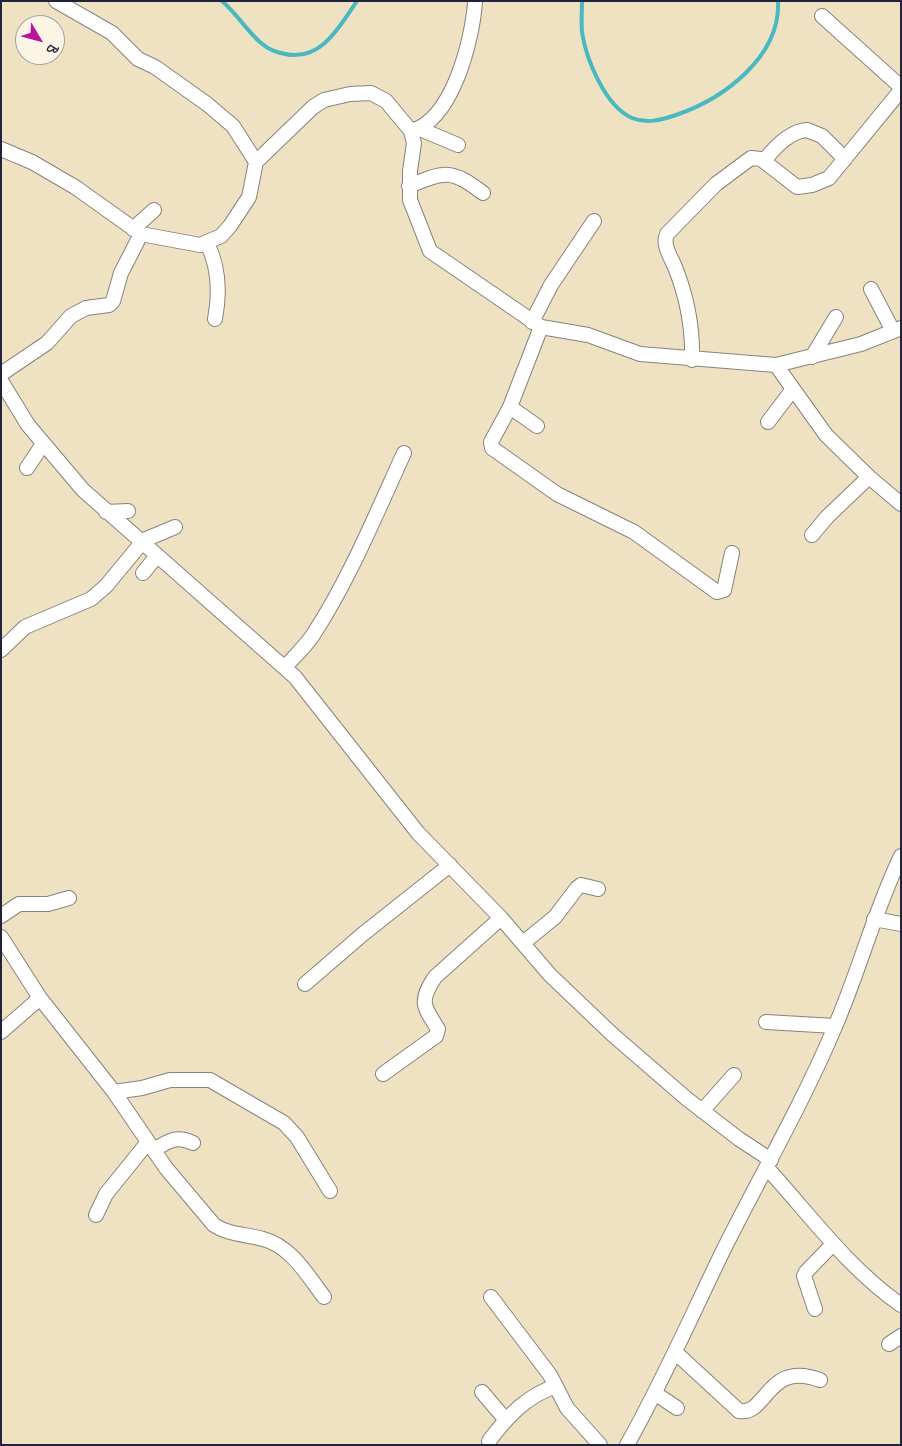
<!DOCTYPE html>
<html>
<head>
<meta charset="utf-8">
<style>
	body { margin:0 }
	#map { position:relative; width:902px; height:1446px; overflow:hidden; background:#eee2c2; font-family:"Indie Flower",sans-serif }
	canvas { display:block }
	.frame { position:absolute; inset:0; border:2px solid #22223b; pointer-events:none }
	.north { position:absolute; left:15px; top:15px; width:50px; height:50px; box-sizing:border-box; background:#fcf5e5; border:1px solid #a5a1a1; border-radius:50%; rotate:127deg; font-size:14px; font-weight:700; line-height:20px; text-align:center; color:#22223b }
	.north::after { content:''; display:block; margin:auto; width:18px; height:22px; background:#b5179e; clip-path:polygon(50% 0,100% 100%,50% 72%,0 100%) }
</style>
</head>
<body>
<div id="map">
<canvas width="902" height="1446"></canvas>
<div class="frame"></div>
<div class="north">B</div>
</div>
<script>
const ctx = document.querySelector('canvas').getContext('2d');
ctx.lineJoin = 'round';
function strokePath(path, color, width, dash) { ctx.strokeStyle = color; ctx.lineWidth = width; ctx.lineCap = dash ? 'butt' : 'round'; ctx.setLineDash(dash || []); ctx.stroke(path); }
strokePath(new Path2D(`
	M222 1C237 14 247 31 261 43 269 50 276 52 285 54 321 62 340 26 357 1
	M582 1C582 11 581 22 582 32 586 59 605 106 632 118 647 124 661 120 676 115 723 99 781 57 778 1`), '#49b8c0', 4);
const minor = new Path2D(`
	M56 1 112 33 138 59 155 67 207 104 233 126 256 162
	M822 16 901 87
	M420 129 458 145
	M411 131C453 120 472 40 475 3
	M1 149 32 162 75 187 141 234 200 245 221 236 230 226 249 197 256 162 313 107 324 100 350 94 371 93 386 101 411 131 414 143 410 171V200L430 251 541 327 588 335 640 354 776 365 861 344 901 328
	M764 161C774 148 790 131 807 130L822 136 845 159
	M409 186C446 171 451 169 483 193
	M133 229 154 210
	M207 243C219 267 220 293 215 319
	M871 289 893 331
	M532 322 551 285 594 221
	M541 327 510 407 491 442 492 448 557 494 634 532 717 592 724 590 732 553
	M812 357 836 317
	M692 360C693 327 687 297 675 267 671 257 662 245 667 234L716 184 751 158 761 159 797 187 812 185 829 178 901 90
	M776 365 826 435 869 477 901 504
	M1 374 47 343 71 316 86 308 109 305 113 301 121 273 141 234
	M1 381 28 425 83 490 295 677 418 833 501 918 550 975 613 1035 687 1099 739 1139 771 1160
	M510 407 537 426
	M768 422 793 389
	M27 468 43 444
	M106 512 128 511
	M812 535 827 517 869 477
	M143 573 156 557
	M1 650 25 627 91 599 106 586 144 540 175 527
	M285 667C294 657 305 647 313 635 350 578 376 514 404 453
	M1 916 19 904H48L69 898
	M874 919 901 924
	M1 937 40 998 114 1092 166 1168 214 1225C229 1235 246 1234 263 1239 291 1246 308 1276 324 1297
	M523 943 555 917 577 888 581 885 598 889
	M305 984 363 934 450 865
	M766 1022 835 1026
	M1 1032 40 998
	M383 1074 436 1036 438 1029C423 1006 419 1001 435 977L501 918
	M114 1092 142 1088 170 1080H210L284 1123 297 1137 330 1191
	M702 1111 734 1075
	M154 1150C168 1141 176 1135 193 1143
	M767 1168C810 1215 848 1268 901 1305
	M96 1215 106 1194 148 1142
	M491 1297 550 1375 567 1408 600 1445
	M815 1309 804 1276 806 1272 833 1244
	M889 1344 901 1336
	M676 1353 739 1411C767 1416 767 1360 820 1380
	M482 1392 505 1419
	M656 1394 677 1408
	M489 1441C507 1417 526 1396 556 1386
	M627 1445C662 1383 690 1319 721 1255 758 1180 801 1107 834 1029 859 972 874 912 901 856`);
strokePath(minor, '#88827e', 16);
strokePath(minor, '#fff', 14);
</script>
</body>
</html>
